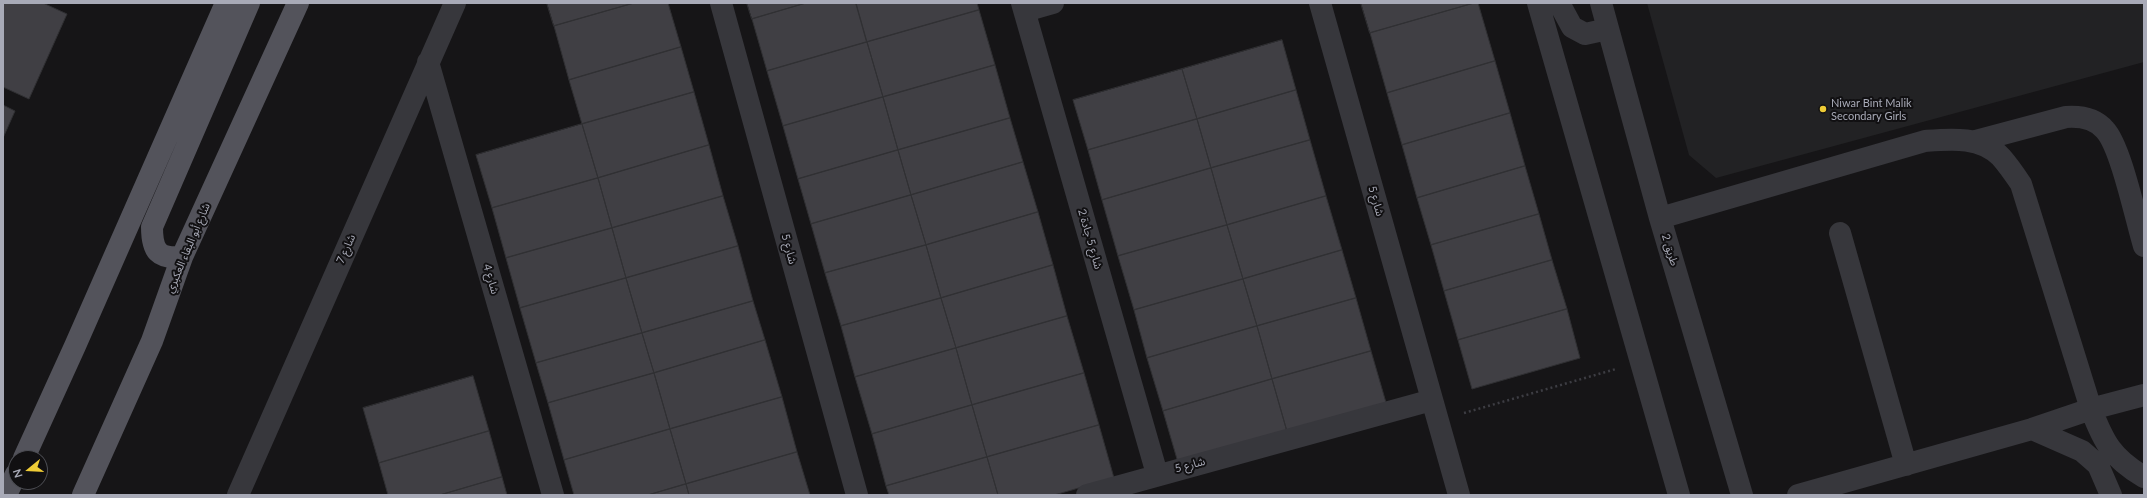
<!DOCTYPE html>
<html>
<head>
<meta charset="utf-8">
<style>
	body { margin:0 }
	#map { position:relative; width:2147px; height:498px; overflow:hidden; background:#161517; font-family:Lato,sans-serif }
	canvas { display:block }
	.frame { position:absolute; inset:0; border:4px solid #a8aab7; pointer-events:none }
	.north { position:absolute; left:8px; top:450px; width:40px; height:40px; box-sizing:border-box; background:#111012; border:1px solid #4d4e54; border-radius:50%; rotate:252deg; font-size:11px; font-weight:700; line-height:16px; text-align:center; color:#a8aab7 }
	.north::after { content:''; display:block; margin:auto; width:14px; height:18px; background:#efcc36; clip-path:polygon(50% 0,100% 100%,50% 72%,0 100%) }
</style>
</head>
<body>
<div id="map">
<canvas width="2147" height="498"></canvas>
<div class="frame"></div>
<div class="north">N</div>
</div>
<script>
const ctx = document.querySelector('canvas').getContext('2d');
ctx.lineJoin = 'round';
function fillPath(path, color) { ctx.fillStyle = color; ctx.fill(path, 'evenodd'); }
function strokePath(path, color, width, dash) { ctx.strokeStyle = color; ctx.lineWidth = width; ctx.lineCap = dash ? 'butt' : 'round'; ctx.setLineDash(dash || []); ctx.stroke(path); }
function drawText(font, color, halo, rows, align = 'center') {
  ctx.font = font + ' Lato,"Noto Sans Arabic",sans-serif'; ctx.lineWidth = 4; ctx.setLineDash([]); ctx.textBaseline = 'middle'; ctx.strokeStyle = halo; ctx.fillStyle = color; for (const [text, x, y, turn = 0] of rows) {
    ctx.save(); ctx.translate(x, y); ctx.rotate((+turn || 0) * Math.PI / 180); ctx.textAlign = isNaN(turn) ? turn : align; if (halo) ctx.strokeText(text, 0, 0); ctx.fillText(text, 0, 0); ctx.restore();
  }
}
fillPath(new Path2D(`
	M1647 3H2144V62L1716 178 1689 155Z`), '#222224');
const building = new Path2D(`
	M3 3H43L67 14 29 99 3 87Z
	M547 3H634L554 26Z
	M634 3H668L681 47 569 80 554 26Z
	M747 3H806L752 19Z
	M806 3H856L867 42 767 71 752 19Z
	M856 3H977L979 10 867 42Z
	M1361 3H1474L1370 33Z
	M1474 3H1478L1495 61 1387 93 1370 33Z
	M979 10 995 65 883 97 867 42Z
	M1282 40 1296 90 1197 119 1182 69Z
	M867 42 883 97 783 126 767 71Z
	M681 47 694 92 582 124 569 80Z
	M1495 61 1510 113 1402 145 1387 93Z
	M995 65 1010 118 898 150 883 97Z
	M1182 69 1197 119 1088 150 1073 100Z
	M1296 90 1310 140 1211 168 1197 119Z
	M694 92 709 145 598 178 582 124Z
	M883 97 898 150 798 179 783 126Z
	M3 105 15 111 3 138Z
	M1510 113 1525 166 1417 198 1402 145Z
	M1010 118 1023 162 911 195 898 150Z
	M1197 119 1211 168 1102 200 1088 150Z
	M582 124 598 178 492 208 476 155Z
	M1310 140 1326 196 1227 225 1211 168Z
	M709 145 723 196 612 228 598 178Z
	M898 150 911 195 811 224 798 179Z
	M1023 162 1038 212 926 245 911 195Z
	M1525 166 1539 214 1431 245 1417 198Z
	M1211 168 1227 225 1118 256 1102 200Z
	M598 178 612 228 506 258 492 208Z
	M911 195 926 245 825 273 811 224Z
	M723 196 738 246 626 278 612 228Z
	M1326 196 1342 250 1243 279 1227 225Z
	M1038 212 1053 265 941 298 926 245Z
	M1539 214 1552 260 1444 291 1431 245Z
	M1227 225 1243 279 1134 310 1118 256Z
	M612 228 626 278 520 308 506 258Z
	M926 245 941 298 841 326 825 273Z
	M738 246 753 301 642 333 626 278Z
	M1342 250 1356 298 1257 326 1243 279Z
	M1552 260 1567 309 1458 340 1444 291Z
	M1053 265 1067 316 956 348 941 298Z
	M626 278 642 333 536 363 520 308Z
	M1243 279 1257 326 1147 358 1134 310Z
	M941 298 956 348 855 377 841 326Z
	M1356 298 1371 351 1272 379 1257 326Z
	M753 301 765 340 654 373 642 333Z
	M1567 309 1580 358 1472 389 1458 340Z
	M1067 316 1084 373 972 405 956 348Z
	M1257 326 1272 379 1163 411 1147 358Z
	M642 333 654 373 548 403 536 363Z
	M765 340 782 397 670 429 654 373Z
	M956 348 972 405 872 434 855 377Z
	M1371 351 1387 406 1288 435 1272 379Z
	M654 373 670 429 564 460 548 403Z
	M1084 373 1099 425 987 457 972 405Z
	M473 376 489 431 379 463 363 408Z
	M1272 379 1288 435 1179 466 1163 411Z
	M782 397 797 452 686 484 670 429Z
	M972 405 987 457 886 486 872 434Z
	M1099 425 1114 478 1054 495H998L987 457Z
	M670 429 686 484 648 495H574L564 460Z
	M489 431 502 477 440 495H388L379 463Z
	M797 452 810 495H689L686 484Z
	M987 457 998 495H889L886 486Z
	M502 477 507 495H440Z
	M686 484 689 495H648Z`);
fillPath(building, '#403f44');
strokePath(building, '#303033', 1);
strokePath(new Path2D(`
	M1464 413 1616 369`), '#3d3d43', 2.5, [2, 3]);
strokePath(new Path2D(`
	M721 3 857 495
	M1022 3 1157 474
	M1320 3 1459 495
	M1538 3 1679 495
	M1559 3 1572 27 1585 34 1608 29
	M1601 3 1660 218 1742 495
	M1025 11 1053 3
	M428 62 553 495
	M1976 141 2066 117C2080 116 2095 118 2105 130 2121 147 2136 220 2144 246
	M1660 218 1925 141C1951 139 1981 136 2001 157 2008 165 2015 175 2021 184L2091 409C2104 443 2112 458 2144 477
	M1840 233 1906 465
	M2032 429 2082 451 2098 465 2111 495
	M238 495 455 3
	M1087 495 1432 400
	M1798 495 2032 429 2091 409 2144 395`), '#37373c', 22);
strokePath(new Path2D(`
	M182 257C158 259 152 251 152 227L249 3
	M24 458 75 346 226 3
	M6 495 16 474
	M83 495 152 341 182 257 298 3`), '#53535b', 22);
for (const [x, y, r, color] of [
	[1823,109,4,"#efcc36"]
]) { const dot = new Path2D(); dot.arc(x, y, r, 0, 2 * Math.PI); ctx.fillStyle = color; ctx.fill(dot); strokePath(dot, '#111012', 1.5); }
drawText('11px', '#a8aab7', '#111012', [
	["Niwar Bint Malik",1831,103],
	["Secondary Girls",1831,116]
], 'left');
drawText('11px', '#a8aab7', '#111012', [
	["شارع 5",1376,201,74],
	["شارع 5 جادة 2",1090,239,74],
	["شارع أبو البقاء العكبري",188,248,-67],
	["شارع 7",346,249,-66],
	["شارع 5",789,249,75],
	["طريق 2",1670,250,73],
	["شارع 4",491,279,74],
	["شارع 5",1190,465,-15]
]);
</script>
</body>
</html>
